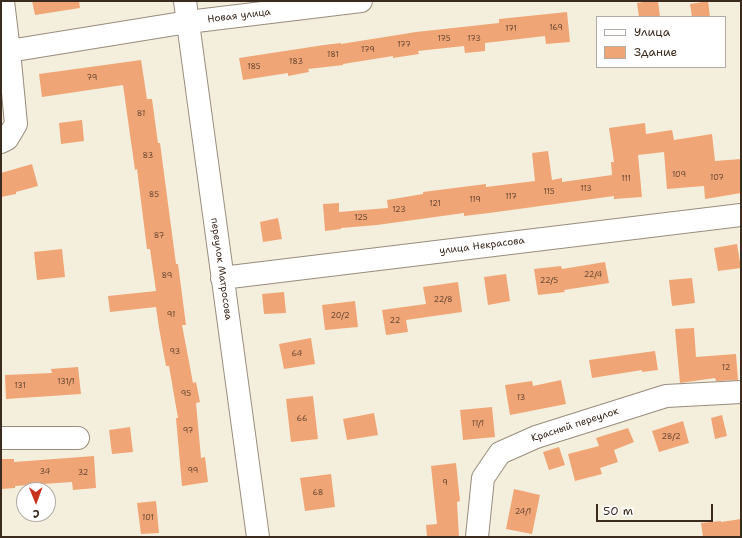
<!DOCTYPE html>
<html>
<head>
<meta charset="utf-8">
<style>
	body { margin:0 }
	#map { position:relative; width:742px; height:538px; overflow:hidden; background:#f4efdc; font-family:"Shantell Sans",sans-serif }
	canvas { display:block }
	.frame { position:absolute; inset:0; border:2px solid #3b2a1e; pointer-events:none }
	.legend { position:absolute; left:596px; top:16px; width:130px; height:52px; box-sizing:border-box; background:#fff; border:1px solid #b1aaa5; margin:0; padding:5px 7px; list-style:none; font-size:12px; color:#3b2a1e }
	.legend li { display:flex; align-items:center; gap:8px; height:20px }
	.legend b { width:20px; border:1px solid #b1aaa5 }
	.north { position:absolute; left:16px; top:482px; width:40px; height:40px; box-sizing:border-box; background:#fff; border:1px solid #b1aaa5; border-radius:50%; rotate:179deg; font-size:11px; font-weight:700; line-height:16px; text-align:center; color:#3b2a1e }
	.north::after { content:''; display:block; margin:auto; width:14px; height:18px; background:#c8321e; clip-path:polygon(50% 0,100% 100%,50% 72%,0 100%) }
	.scale { position:absolute; left:596px; top:504px; width:117px; height:18px; box-sizing:border-box; border:2px solid #3b2a1e; border-top:0; padding-left:5px; font-size:12px; line-height:14px; white-space:nowrap; color:#3b2a1e; -webkit-text-stroke:3px #fff; paint-order:stroke }
</style>
</head>
<body>
<div id="map">
<canvas width="742" height="538"></canvas>
<div class="frame"></div>
<ul class="legend">
<li><b style="height:5px;background:#fff"></b>Улица</li>
<li><b style="height:11px;background:#f0a576"></b>Здание</li>
</ul>
<div class="north">С</div>
<div class="scale">50 m</div>
</div>
<script>
const ctx = document.querySelector('canvas').getContext('2d');
ctx.lineJoin = 'round';
function fillPath(path, color) { ctx.fillStyle = color; ctx.fill(path, 'evenodd'); }
function strokePath(path, color, width, dash) { ctx.strokeStyle = color; ctx.lineWidth = width; ctx.lineCap = dash ? 'butt' : 'round'; ctx.setLineDash(dash || []); ctx.stroke(path); }
function drawText(font, color, halo, rows, align = 'center') {
  ctx.font = font + ' "Shantell Sans",sans-serif'; ctx.lineWidth = 3.5; ctx.setLineDash([]); ctx.textBaseline = 'middle'; ctx.strokeStyle = halo; ctx.fillStyle = color; for (const [text, x, y, turn = 0] of rows) {
    ctx.save(); ctx.translate(x, y); ctx.rotate((+turn || 0) * Math.PI / 180); ctx.textAlign = isNaN(turn) ? turn : align; if (halo) ctx.strokeText(text, 0, 0); ctx.fillText(text, 0, 0); ctx.restore();
  }
}
fillPath(new Path2D(`
	M32 1H79L80 8 35 15Z
	M650 1H658L660 17H639L637 3Z
	M708 1 710 17H692L690 4Z
	M567 12 570 42 546 44 545 36 485 43V51L465 53 464 46 418 51 419 54 393 58V56L343 64V65L308 69 309 72 288 76V73L243 80 239 58 324 45 341 43V44L416 32 499 23V19Z
	M141 60 147 99H152L158 143H160L176 264H178L186 325H182L193 383 196 382 200 402 196 403 201 458 205 457 208 482 182 486 176 418H178L169 366H166L159 328 156 307 110 312 108 296 156 291 150 249H147L137 169 135 170 123 85 42 97 39 74Z
	M82 120 84 141 61 144 59 123Z
	M645 123 646 134 672 130 674 140 712 134 715 161 741 159V193L705 199 704 186 667 189 664 152 638 155 642 197 614 199V196L489 213 464 216V213L377 225 341 228V229L325 231 323 204 339 203V212L388 208 387 200 423 194V192L486 184V187L535 181 532 153 548 151 552 180 562 178V182L612 175 611 162H614L609 128Z
	M32 164 38 186 16 192V194L1 197V173Z
	M278 218 282 239 263 242 260 222Z
	M737 244 741 268 718 271 714 248Z
	M62 249 65 277 37 280 34 252Z
	M605 262 609 283 564 290 565 292 538 295 534 269 561 266 562 269Z
	M506 274 510 301 488 305 484 277Z
	M692 278 695 303 672 306 669 280Z
	M458 282 462 312 406 320 408 332 386 335 382 310 426 304 423 287Z
	M284 292 286 313 264 314 262 294Z
	M355 301 358 327 325 330 322 305Z
	M694 328 696 357 736 354 738 380 716 381 715 378 680 383 675 329Z
	M311 338 315 364 284 369 279 344Z
	M655 351 658 370 642 372V370L592 378 589 360Z
	M78 367 81 394 6 399 5 375 52 373 51 369Z
	M561 380 566 404 510 415 505 385 532 381 533 386Z
	M313 396 318 439 291 442 286 399Z
	M492 407 495 437 463 440 460 410Z
	M374 413 378 435 347 440 343 419Z
	M722 415 727 436 715 439 711 418Z
	M683 421 689 443 659 452 652 431Z
	M130 427 133 452 112 454 109 430Z
	M628 428 634 442 614 450 618 462 600 468 602 474 575 481 568 454 599 446 596 438Z
	M559 447 565 465 549 470 543 452Z
	M94 456 96 488 73 490 72 482 15 486V488L1 489V459H14V462Z
	M456 463 460 501 457 502 459 537H427L426 525 437 524 431 466Z
	M331 474 335 507 305 511 300 478Z
	M514 489 540 495 532 534 506 529Z
	M156 501 159 533 141 534 137 503Z
	M741 519V537H703L701 523 721 521V522Z`), '#f0a576');
const minor = new Path2D(`
	M185 1 258 537
	M9 51 188 22 361 1
	M1 142 7 139 16 124 9 51 3 1
	M222 278 741 215
	M1 438H78
	M477 537 483 478 500 453 536 437 666 396 741 392`);
strokePath(minor, '#988c7d', 24);
strokePath(minor, '#fff', 22);
drawText('8px', '#684934', null, [
	["169",556,28],
	["171",511,29],
	["175",444,39],
	["173",474,39],
	["177",404,45],
	["179",368,50],
	["181",333,55],
	["183",296,62],
	["185",254,67],
	["79",92,78],
	["81",141,114],
	["83",148,156],
	["109",679,175],
	["107",717,178],
	["111",626,179],
	["113",586,189],
	["115",549,192],
	["85",154,195],
	["117",511,197],
	["119",475,200],
	["121",435,204],
	["123",399,210],
	["125",361,218],
	["87",159,236],
	["22/4",593,275],
	["89",167,276],
	["22/5",549,281],
	["22/8",443,300],
	["91",171,315],
	["20/2",340,316],
	["22",395,321],
	["93",175,352],
	["64",297,354],
	["12",726,368],
	["131/1",66,382],
	["131",20,386],
	["95",186,394],
	["13",521,398],
	["66",302,419],
	["11/1",478,424],
	["97",188,431],
	["28/2",671,437],
	["99",193,471],
	["34",45,472],
	["32",83,473],
	["9",445,483],
	["68",318,493],
	["24/1",523,512],
	["101",148,518]
]);
drawText('10px', '#3b2a1e', '#fff', [
	["Новая улица",239,16,-7],
	["улица Некрасова",482,246,-7],
	["переулок Матросова",221,269,82],
	["Красный переулок",575,425,-18]
]);
</script>
</body>
</html>
